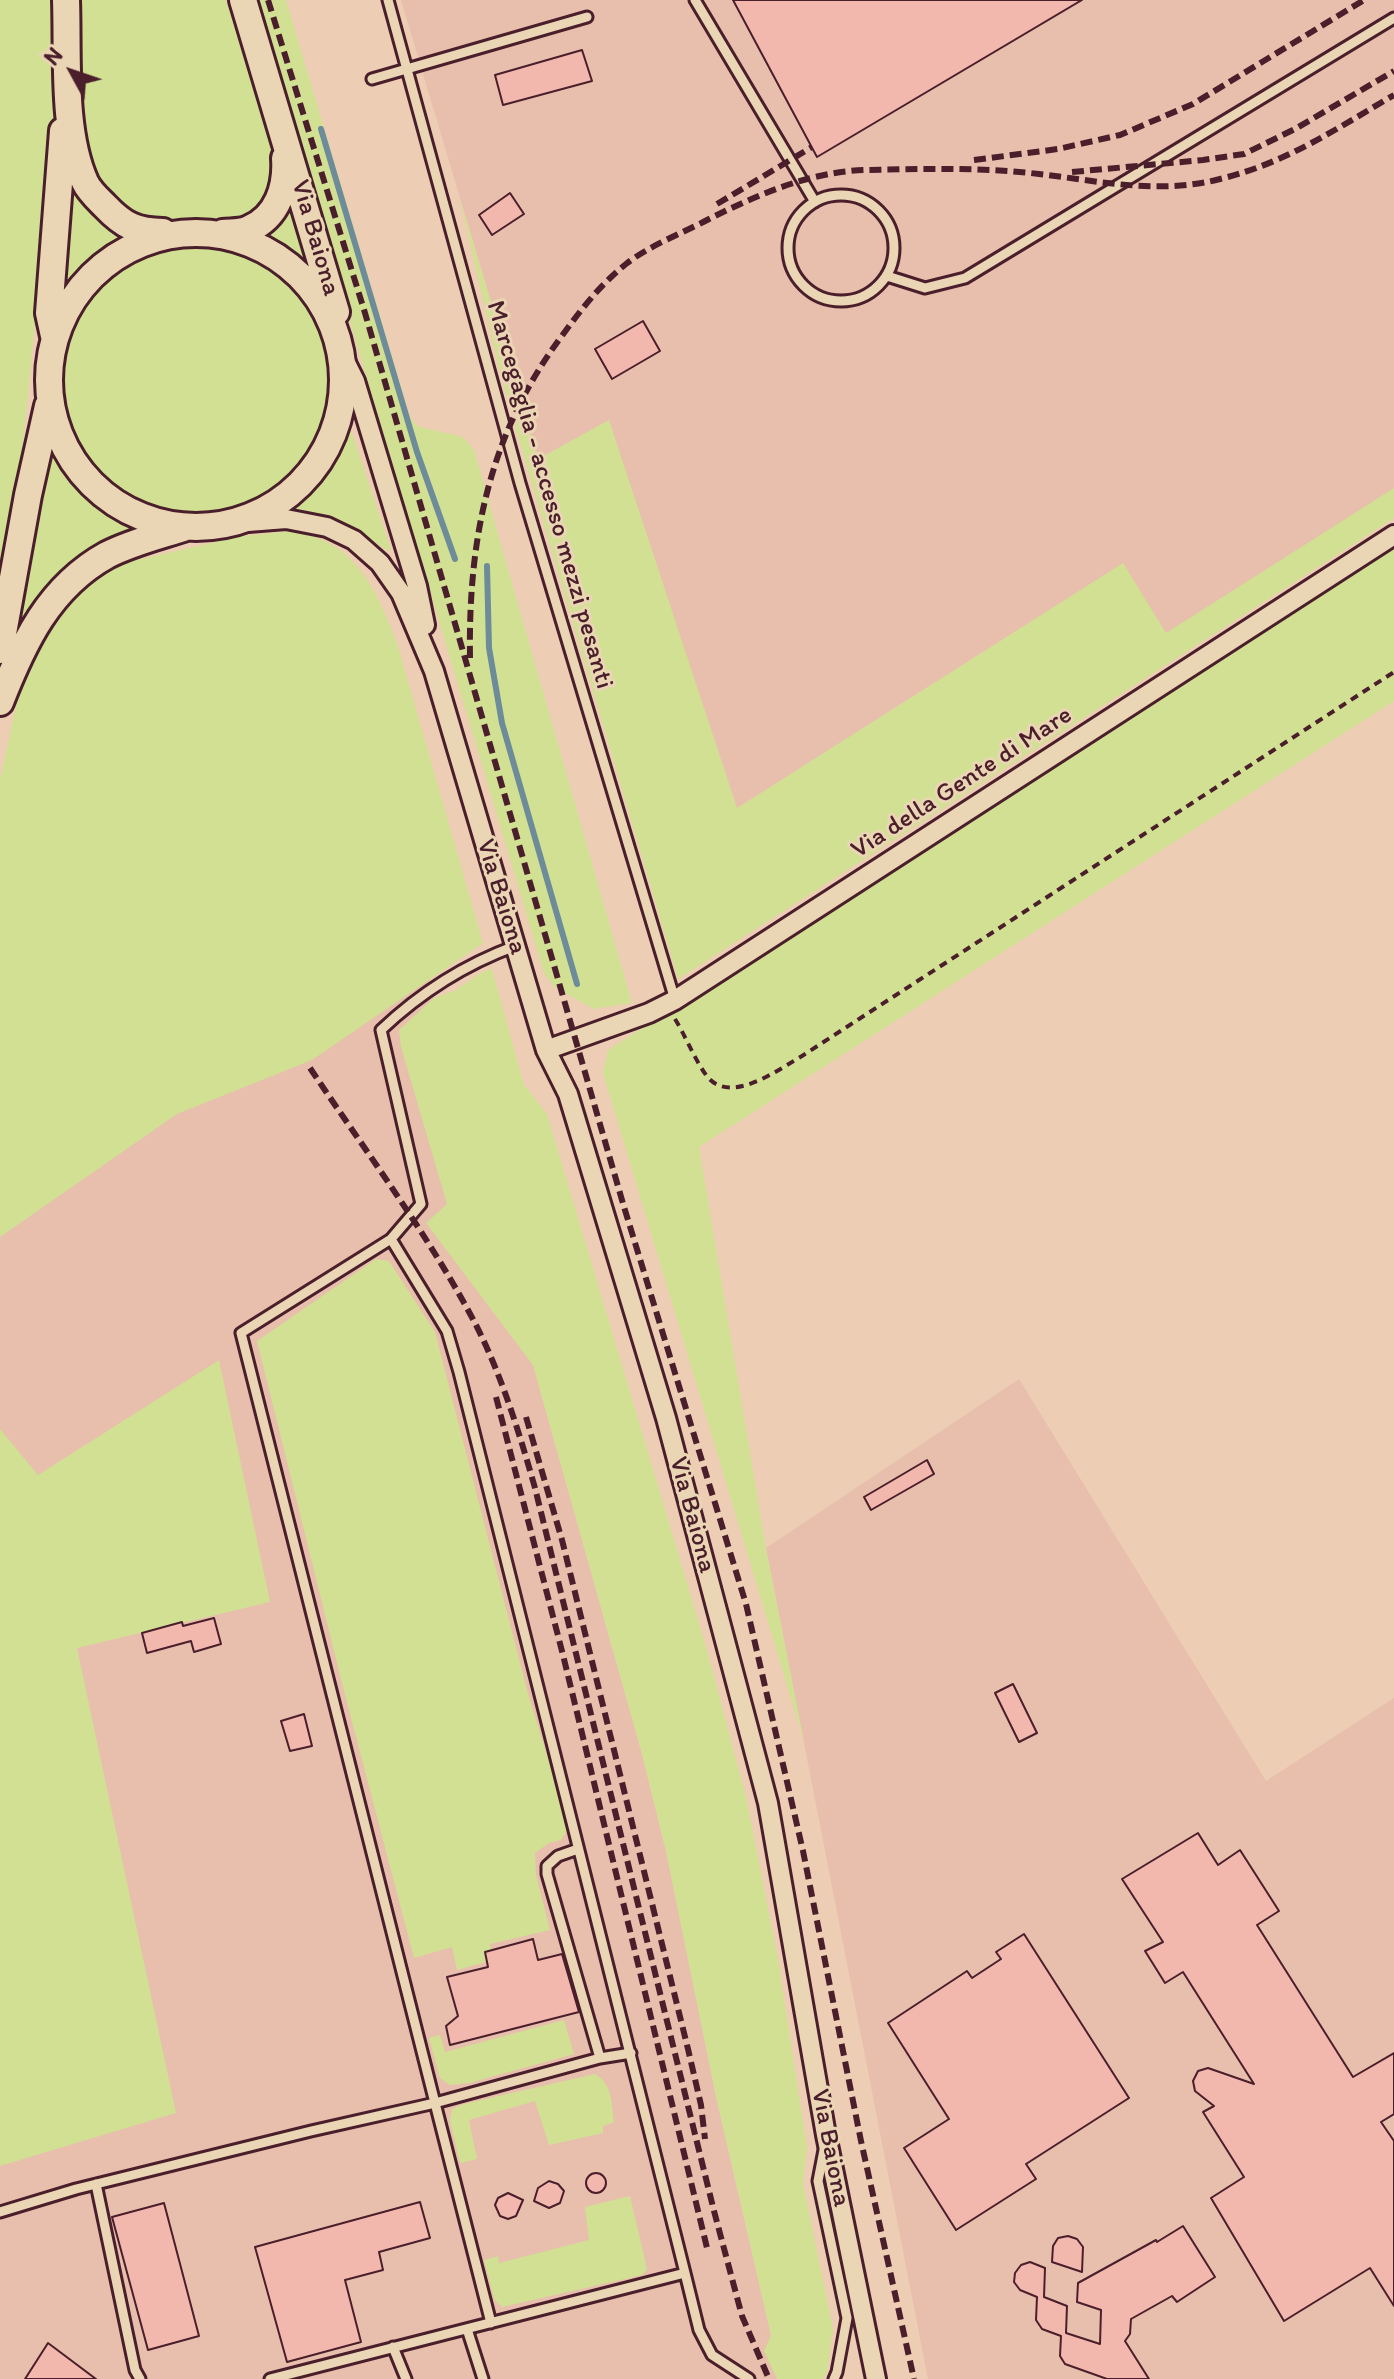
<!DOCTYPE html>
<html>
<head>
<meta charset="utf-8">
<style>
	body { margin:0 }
	#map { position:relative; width:1394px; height:2379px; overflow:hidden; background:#edcdb3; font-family:Itim,sans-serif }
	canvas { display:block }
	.north { position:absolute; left:32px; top:32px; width:80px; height:80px; -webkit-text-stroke:6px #ead5b4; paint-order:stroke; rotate:310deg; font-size:22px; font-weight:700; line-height:32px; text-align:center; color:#4a1f2b }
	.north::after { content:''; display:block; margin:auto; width:28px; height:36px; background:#4a1f2b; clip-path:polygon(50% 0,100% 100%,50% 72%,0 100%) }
</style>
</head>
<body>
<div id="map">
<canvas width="1394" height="2379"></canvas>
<div class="north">N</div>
</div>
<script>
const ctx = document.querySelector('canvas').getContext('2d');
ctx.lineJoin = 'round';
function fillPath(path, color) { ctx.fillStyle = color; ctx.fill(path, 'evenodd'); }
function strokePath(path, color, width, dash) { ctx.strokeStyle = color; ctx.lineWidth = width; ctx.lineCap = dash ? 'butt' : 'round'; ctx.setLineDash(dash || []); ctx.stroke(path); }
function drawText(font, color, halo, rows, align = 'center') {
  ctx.font = font + ' Itim,sans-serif'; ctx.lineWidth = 6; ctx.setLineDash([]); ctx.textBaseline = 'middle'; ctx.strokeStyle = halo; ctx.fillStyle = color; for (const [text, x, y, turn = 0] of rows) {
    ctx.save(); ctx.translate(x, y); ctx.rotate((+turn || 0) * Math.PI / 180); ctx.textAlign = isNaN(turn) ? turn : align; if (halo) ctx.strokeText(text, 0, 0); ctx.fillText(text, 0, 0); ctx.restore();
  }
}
fillPath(new Path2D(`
	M401 0H1394V494L722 923 612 707Z
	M397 860 533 1365 642 1754 666 1851 717 2101 771 2335 795 2379H0V1177Z
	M1019 1379 1266 1781 1394 1698V2379H928L766 1548Z`), '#e7bfac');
fillPath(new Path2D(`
	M0 0H54L55 123 18 493 0 597Z
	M79 0H226L273 155V176L261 206 250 217 234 223 186 225 155 223 136 218 96 181 80 138 82 101Z
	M254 0H286L410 417 417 426 463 437 474 450 632 1003 594 1009 554 987 544 973Z
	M70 178 128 237 96 253 56 295Z
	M459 196 516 386 509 402 501 377Z
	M292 203 314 278 291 256 264 240Z
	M61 379a134 134 0 1 1 268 0a134 134 0 1 1-268 0Z
	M523 411 538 459 609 420 737 808 1123 563 1166 633 1394 488V518L678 979 515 426Z
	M345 416 347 418 391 550 388 551C355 528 325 509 284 510L285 506C316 483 334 453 345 416Z
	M46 438C73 489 97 508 150 529L76 561 54 578 20 622Z
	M292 531C302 534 314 536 323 540 366 560 382 605 398 646L483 943 312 1060 177 1114 0 1237V780L25 664 48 622 74 593 115 565 242 536Z
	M1394 547V701L699 1147 766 1548 804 1742 603 1073 608 1050Z
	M492 969 524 1085 547 1114 706 1647 746 1797 778 1960 807 2147 803 2183 833 2329 827 2372 823 2379H777L764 2351 771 2335 717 2101 666 1851 642 1754 533 1365 426 1223 447 1204 401 1047 399 1030 434 998 454 991 484 971Z
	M376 1259 389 1261 435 1332 527 1690 569 1828 561 1840 549 1843 535 1853 536 1875 550 1930 490 1944 493 1960 457 1970 452 1947 414 1958 343 1687 257 1341Z
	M219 1360 270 1602 77 1648 176 2113 0 2166V1429L38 1475Z
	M564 2020 574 2054 469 2083 450 2085 440 2078 429 2038 440 2035 445 2052Z
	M595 2074C613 2084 611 2103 614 2122L603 2126V2133L549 2145 535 2101 469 2120 477 2159 460 2163 450 2121 452 2109 464 2104Z
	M630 2196 647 2269 642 2275 502 2307 494 2299 484 2260 498 2256 499 2263 589 2240 585 2207Z`), '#d2e094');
strokePath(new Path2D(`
	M321 129 417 452 455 559
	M487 566 489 648 502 723 577 984`), '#6d8b98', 6);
const building = new Path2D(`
	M733 0H1082L817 157Z
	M582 50 592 81 503 105 495 75Z
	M510 193 524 214 492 235 479 215Z
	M643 321 660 351 612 379 595 349Z
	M927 1460 934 1474 871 1510 864 1497Z
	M214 1618 221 1644 194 1652 191 1641 147 1653 142 1633 182 1622 183 1626Z
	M1013 1684 1037 1733 1019 1742 995 1693Z
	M304 1714 312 1746 290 1751 281 1721Z
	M1198 1833 1218 1865 1240 1850 1279 1911 1257 1925 1353 2077 1394 2053V2114L1381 2122 1394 2141V2306L1370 2268 1284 2321 1211 2198 1244 2177 1203 2112 1214 2106 1195 2091 1193 2081 1198 2071 1208 2068 1254 2084 1183 1972 1165 1983 1145 1951 1163 1942 1122 1879Z
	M1024 1934 1129 2098 1026 2164 1036 2179 956 2230 904 2148 949 2119 888 2023 967 1971 972 1978 1001 1959 996 1952Z
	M533 1939 538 1960 562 1954 579 2012 450 2045 446 2026 458 2016 447 1977 488 1967 485 1952Z
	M586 2183a10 10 0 1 1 20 0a10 10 0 1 1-20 0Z
	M549 2181 558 2184 564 2191 560 2203 549 2208 534 2201 538 2188Z
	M508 2193 523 2200 516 2216 508 2219 500 2216 495 2205 498 2198Z
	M420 2202 430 2238 379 2252 383 2270 345 2280 361 2342 287 2362 255 2247Z
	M164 2203 199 2336 148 2350 112 2217Z
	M1183 2226 1215 2277 1177 2302 1172 2296 1131 2319 1130 2334 1125 2341 1149 2379H1107L1065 2364 1060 2356 1061 2336 1042 2329 1036 2320 1037 2297 1020 2290 1014 2282 1015 2273 1021 2265 1030 2262 1045 2268 1044 2297 1067 2306 1066 2333 1100 2344 1101 2310 1077 2302 1078 2283 1156 2240 1157 2242Z
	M1068 2236 1077 2239 1083 2247 1082 2272 1052 2262 1053 2246 1058 2238Z
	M48 2343 96 2379H25Z`);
fillPath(building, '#f2b7ad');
strokePath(building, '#4a1f2b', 2);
const service = new Path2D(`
	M388 0 520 483 675 1000
	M695 0 815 202
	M372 79 587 17
	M788 248a53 53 0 1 1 106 0a53 53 0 1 1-106 0Z
	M887 276 925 288 965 278 1394 18
	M391 1239 241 1333 435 2103 600 2058 631 2053
	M578 1849 558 1856 547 1866V1874L600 2058
	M824 2150 818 2181 847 2318 837 2372 834 2379
	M96 2184 135 2370 140 2379
	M0 2212 76 2189 311 2131 435 2103 491 2323
	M685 2273 699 2330 712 2355 749 2379
	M467 2329 483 2379
	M393 2347 406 2379
	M270 2379 685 2273 459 1372 447 1331 391 1239 421 1204 381 1030C419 994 466 964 515 946`);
const minor = new Path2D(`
	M343 357 355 381 417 586 425 625
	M235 523 286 519 327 527 354 540 380 563 401 593 434 671 546 1050 568 1094 666 1418 768 1803 826 2135 876 2379
	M546 1050 649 1013 675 1000 1394 535`);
const secondary = new Path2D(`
	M66 0C68 56 62 131 85 182 89 191 98 199 105 206 123 225 136 232 163 232
	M243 0 336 312
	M49 380a147 147 0 1 1 294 0a147 147 0 1 1-294 0Z
	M223 233C231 232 242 233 249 229 278 217 287 186 285 158
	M54 336 49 313 63 131
	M0 650 28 495 48 406
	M0 702C23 643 49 587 107 555 130 543 158 536 183 528`);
strokePath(service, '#4a1f2b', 15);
strokePath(minor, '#4a1f2b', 24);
strokePath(secondary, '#4a1f2b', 32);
strokePath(new Path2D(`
	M675 1019C686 1037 694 1058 706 1075 729 1107 779 1069 802 1056L1394 672`), '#4a1f2b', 4, [8, 6]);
strokePath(service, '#ead5b4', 9);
strokePath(minor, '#ead5b4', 18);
strokePath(secondary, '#ead5b4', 26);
strokePath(new Path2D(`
	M268 0 365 313 624 1207 746 1604 803 1851 861 2141 914 2379
	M974 160 1058 149 1120 135 1193 104 1364 0
	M1072 172 1203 160 1244 154 1295 129 1394 71
	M717 204 812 147
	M470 658C468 537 490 431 564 333 583 307 601 284 626 264 650 245 683 233 709 219 757 195 809 172 864 170 922 169 981 167 1039 174 1099 181 1159 195 1220 179 1286 163 1336 129 1394 95
	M310 1068C366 1152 428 1234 475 1323 502 1376 519 1432 535 1488L714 2211 742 2316 769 2379
	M496 1397 563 1655 708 2252
	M526 1417 562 1540 688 2049 701 2105 705 2139`), '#4a1f2b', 6, [12, 6]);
drawText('26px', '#4a1f2b', '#ead5b4', [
	["Via Baiona",315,238,74],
	["Marcegaglia - accesso mezzi pesanti",549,495,74],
	["Via della Gente di Mare",962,783,-33],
	["Via Baiona",501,897,73],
	["Via Baiona",692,1515,75],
	["Via Baiona",830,2148,79]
]);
</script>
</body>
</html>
